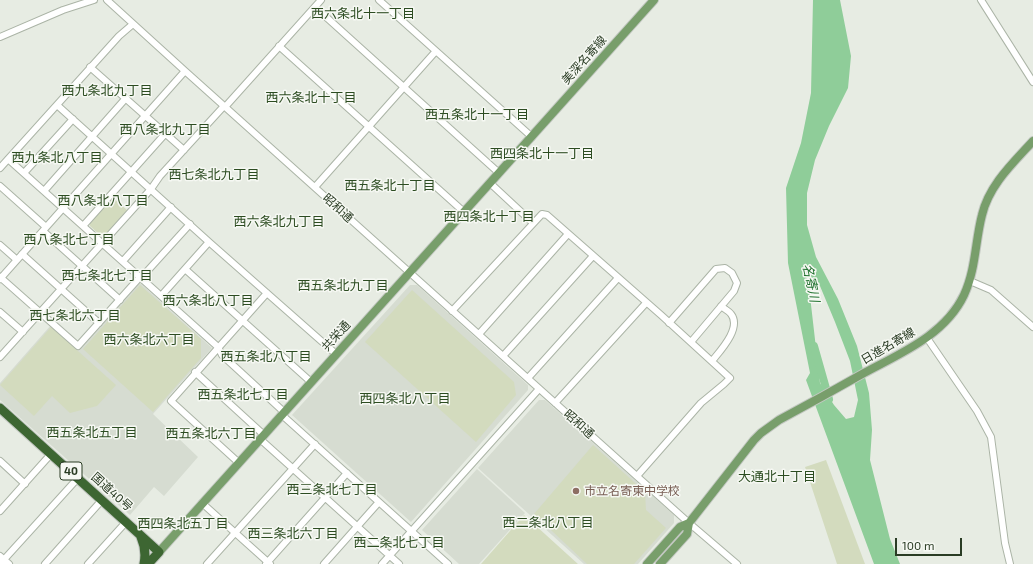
<!DOCTYPE html>
<html>
<head>
<meta charset="utf-8">
<style>
	body { margin:0 }
	#map { position:relative; width:1033px; height:564px; overflow:hidden; background:#e7ece3; font-family:"Exo 2",sans-serif }
	canvas { display:block }
	.scale { position:absolute; left:895px; top:538px; width:67px; height:18px; box-sizing:border-box; border:2px solid #2a3c24; border-top:0; padding-left:5px; font-size:12px; line-height:14px; white-space:nowrap; color:#2a3c24; -webkit-text-stroke:3px #f6f8f3; paint-order:stroke }
</style>
</head>
<body>
<div id="map">
<canvas width="1033" height="564"></canvas>
<div class="scale">100 m</div>
</div>
<script>
const ctx = document.querySelector('canvas').getContext('2d');
ctx.lineJoin = 'round';
function fillPath(path, color) { ctx.fillStyle = color; ctx.fill(path, 'evenodd'); }
function strokePath(path, color, width, dash) { ctx.strokeStyle = color; ctx.lineWidth = width; ctx.lineCap = dash ? 'butt' : 'round'; ctx.setLineDash(dash || []); ctx.stroke(path); }
function drawText(font, color, halo, rows, align = 'center') {
  ctx.font = font + ' "Exo 2","Noto Sans JP",sans-serif'; ctx.lineWidth = 3; ctx.setLineDash([]); ctx.textBaseline = 'middle'; ctx.strokeStyle = halo; ctx.fillStyle = color; for (const [text, x, y, turn = 0] of rows) {
    ctx.save(); ctx.translate(x, y); ctx.rotate((+turn || 0) * Math.PI / 180); ctx.textAlign = isNaN(turn) ? turn : align; if (halo) ctx.strokeText(text, 0, 0); ctx.fillText(text, 0, 0); ctx.restore();
  }
}
fillPath(new Path2D(`
	M140 283 212 348 153 414 198 457 164 496 154 487 130 515 0 400V383L51 325 79 350Z
	M410 285H417L528 385V390L411 522 292 415Z
	M539 400H545L674 515V523L638 564H584L478 468Z
	M477 469 525 513 479 564H459L422 530Z`), '#d6dcd1');
fillPath(new Path2D(`
	M112 197 127 210 104 236H101L90 226V223Z
	M140 285 201 339V358L153 412 83 349Z
	M412 290 514 382 516 395 476 442 365 342Z
	M51 327 116 385 97 406 70 413 52 396 34 416 0 385Z
	M593 445 645 492 646 510 666 528 634 564H587L534 514Z
	M826 460 865 564H837L805 467Z
	M524 515 578 564H481Z`), '#d3dbbe');
fillPath(new Path2D(`
	M813 0H840L851 56 848 88 829 126 815 160 807 193V225L816 257 838 299 857 346 869 393 872 430 870 460 890 539 900 564H874L806 380 810 373 788 263 786 188 801 143 811 93ZM806 275 820 286 835 322 850 361 858 400 854 417 846 419 834 405 820 383 810 296Z`), '#8fcd99');
strokePath(new Path2D(`
	M814 346 829 399`), '#8fcd99', 8);
const minor = new Path2D(`
	M107 0 185 71 689 523 737 564
	M379 0 532 137
	M981 0 1033 82
	M315 7 499 173
	M0 37 63 10 94 0
	M279 46 464 212
	M90 67 184 150
	M57 105 209 242 161 296
	M225 107 321 0
	M8 159 218 347 222 355 284 412
	M0 168 119 36 133 24
	M24 173 73 119
	M490 183 533 223
	M0 186 46 227
	M315 187 436 51
	M44 191 126 98
	M83 226 165 134
	M43 231 120 300
	M209 242 336 354
	M0 245 17 260
	M22 254 99 323
	M123 261 171 207
	M185 269 311 382
	M0 277 78 346 140 277
	M141 278 190 224
	M0 279 185 71
	M970 281 991 290 1033 327
	M452 311 542 214 547 215 661 315 730 378 724 384 701 403 637 476
	M0 312 23 332
	M669 323 716 269 725 268 732 273 737 283 734 291 691 342
	M479 334 568 234
	M927 338 977 411 991 437 1005 543 1010 564
	M503 356 593 256
	M0 357 151 189 160 176 224 106
	M712 361C720 351 742 328 731 314 729 311 724 309 721 306
	M195 372 264 435
	M528 378 618 278
	M555 403 646 303
	M282 415 448 564
	M260 439 399 564
	M0 461 25 484
	M239 463 171 401 267 293
	M202 503 270 564
	M0 511 51 454
	M0 556 9 564
	M0 564 78 478
	M45 564 102 500
	M88 564 126 522
	M207 564 315 444
	M266 564 347 473
	M324 564 379 502
	M382 564 539 389`);
const major = new Path2D(`
	M159 552 654 0
	M647 564 680 527 689 523 754 440 761 433 779 420C807 405 836 389 864 373 901 353 945 335 964 295 976 269 975 242 982 215 989 185 1013 163 1033 141
	M660 564 687 534 689 523`);
const highway = new Path2D(`
	M0 408 159 552 148 564
	M141 537C145 546 146 554 144 564`);
strokePath(minor, '#abb4a6', 8);
strokePath(major, '#c3c8c2', 10);
strokePath(highway, '#c3c8c2', 11);
strokePath(minor, '#fff', 6);
strokePath(major, '#789e6b', 8);
strokePath(highway, '#3d6632', 9);
for (const [x, y, r, color] of [
	[576,491,4,"#8d6e63"]
]) { const dot = new Path2D(); dot.arc(x, y, r, 0, 2 * Math.PI); ctx.fillStyle = color; ctx.fill(dot); strokePath(dot, '#f6f8f3', 1.5); }
for (const [x, y, w] of [
	[71,471,22]
]) { const box = new Path2D(); box.roundRect(x - w / 2, y - 9, w, 18, 3); ctx.fillStyle = '#f6f8f3'; ctx.fill(box); strokePath(box, '#2a3c24', 1); }
drawText('bold 11px', '#2a3c24', null, [
	["40",71,471]
]);
drawText('12px', '#2a3c24', '#f6f8f3', [
	["美深名寄線",584,60,-48],
	["昭和通",338,208,42],
	["共栄通",336,336,-48],
	["日進名寄線",888,346,-30],
	["昭和通",579,424,42],
	["国道40号",112,492,42]
]);
drawText('12px', '#785e54', '#f6f8f3', [
	["市立名寄東中学校",584,491]
], 'left');
drawText('13px', '#2c4c21', '#f6f8f3', [
	["西六条北十一丁目",363,14],
	["西九条北九丁目",107,91],
	["西六条北十丁目",311,98],
	["西五条北十一丁目",477,115],
	["西八条北九丁目",165,130],
	["西四条北十一丁目",542,154],
	["西九条北八丁目",57,158],
	["西七条北九丁目",214,175],
	["西五条北十丁目",390,186],
	["西八条北八丁目",103,201],
	["西四条北十丁目",489,217],
	["西六条北九丁目",279,222],
	["西八条北七丁目",69,240],
	["西七条北七丁目",107,276],
	["西五条北九丁目",343,286],
	["西六条北八丁目",208,301],
	["西七条北六丁目",75,316],
	["西六条北六丁目",149,340],
	["西五条北八丁目",266,357],
	["西五条北七丁目",243,395],
	["西四条北八丁目",405,399],
	["西五条北五丁目",92,433],
	["西五条北六丁目",211,434],
	["大通北十丁目",777,477],
	["西三条北七丁目",332,490],
	["西二条北八丁目",548,523],
	["西四条北五丁目",183,524],
	["西三条北六丁目",293,534],
	["西二条北七丁目",399,543]
]);
drawText('italic 13px', '#227330', '#f6f8f3', [
	["名寄川",811,283,78]
]);
</script>
</body>
</html>
